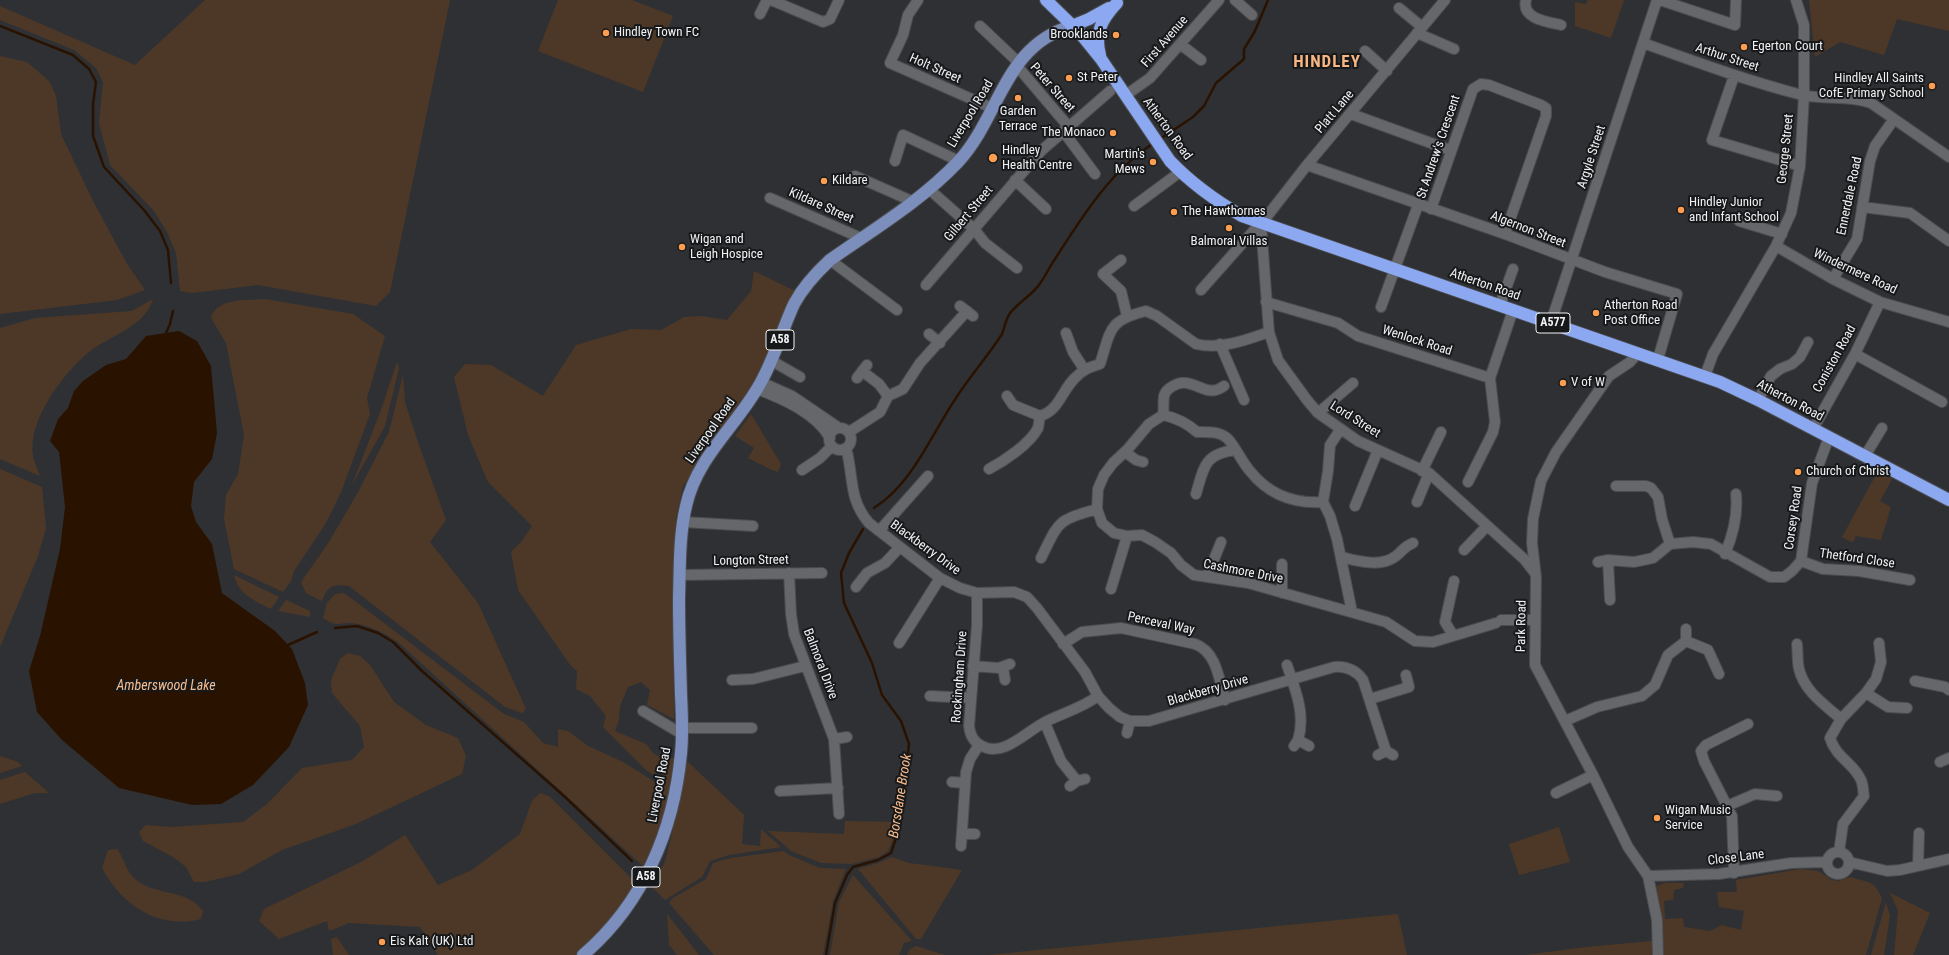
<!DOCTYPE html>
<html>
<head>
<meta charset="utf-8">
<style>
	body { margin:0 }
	canvas { display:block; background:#2e3033 }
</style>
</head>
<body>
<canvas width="1949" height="955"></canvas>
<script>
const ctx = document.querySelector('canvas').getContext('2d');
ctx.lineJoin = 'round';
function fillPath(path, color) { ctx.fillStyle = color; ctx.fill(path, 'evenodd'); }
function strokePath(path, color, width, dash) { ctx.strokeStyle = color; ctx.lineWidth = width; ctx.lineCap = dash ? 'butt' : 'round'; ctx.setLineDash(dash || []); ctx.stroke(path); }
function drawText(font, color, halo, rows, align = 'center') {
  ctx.font = font + ' "Roboto Condensed",sans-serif'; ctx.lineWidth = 4; ctx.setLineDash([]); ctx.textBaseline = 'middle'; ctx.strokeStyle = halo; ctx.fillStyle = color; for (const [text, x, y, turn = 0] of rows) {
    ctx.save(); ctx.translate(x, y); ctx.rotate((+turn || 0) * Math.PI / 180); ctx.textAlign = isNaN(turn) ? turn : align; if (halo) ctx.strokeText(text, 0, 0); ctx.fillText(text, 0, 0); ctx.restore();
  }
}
fillPath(new Path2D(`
	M205 0H450L390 292 376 306 258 285 192 293 180 291 176 253 167 232 154 211 110 165 99 123 103 82 96 68 74 50 0 20V6L135 65Z
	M558 0H632L673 16 643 92 538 51Z
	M1588 0H1624L1611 38 1575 26V2L1586 4Z
	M1809 0H1949V31L1897 19 1884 55 1840 42 1815 57Z
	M0 56 27 62 49 81 56 96 61 134 92 199 127 264 145 290 117 300 0 314Z
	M754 271 795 291 760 373 683 486 676 518 673 627 674 719 647 705 650 690 641 682 628 687 620 706 619 720 615 731 646 744 653 753 663 759 656 776 647 771 603 727 606 716 590 696 576 689 577 671 571 666 518 590 511 552 521 542 532 526 488 482 468 435 454 377 465 364 491 365 543 396 576 345 631 329 661 330 684 317 701 316 727 320 751 291Z
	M153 299C144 328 110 335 89 352 63 373 27 421 33 456 34 462 38 470 40 476L0 459V328L35 318 132 311Z
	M265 299 353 314 385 336 367 398 370 414 341 492 326 523 294 571 291 581 283 592 234 569 224 519 226 495 238 474 244 435 226 343 211 318C217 297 247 301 265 299Z
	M397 362 399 368 385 426 352 485 381 410Z
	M403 375 405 402 418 442 446 520 430 542 478 603 526 709 522 713 505 707 349 586C333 584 328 585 322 601L306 593 301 582 329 542 358 492 389 432Z
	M751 414 781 464 778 472 770 469 748 458 754 448 735 436Z
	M0 469 42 487 46 528 38 556 0 647Z
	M1878 471 1892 479 1880 501 1891 507 1881 540 1856 536 1853 542H1851L1842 537Z
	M234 575 279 597 271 609C255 601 238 594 234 575Z
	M343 593 351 598 504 714 524 722 543 743 558 747V729L568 731 588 746 623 762 655 782 659 781 670 758H676C672 796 659 833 645 868L398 642C384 633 370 625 352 623 337 622 339 628 323 618L327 603 335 594Z
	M286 600 310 611V617L278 611Z
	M348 653 360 656 370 665 394 702 426 725 458 738 466 756 462 774 356 824 282 850 239 874 205 882H194L186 867 173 857 143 841 139 832 146 825 171 827 243 822 267 804 302 768 352 760 364 747 360 726 332 693 331 680 340 659Z
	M0 756 18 762 22 766 0 773Z
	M687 761 744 815 742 844 760 846 761 829 781 847 729 855 710 861 702 877 665 900 651 886 665 862 682 792Z
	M25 772 49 793H35L0 804V780Z
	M540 793 549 796 637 884 611 921 581 955H438L420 927 349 923 329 931 327 921 279 939 259 921 264 909 363 861 405 835 438 885 472 870 520 834 532 801Z
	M845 821 897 822 894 837 888 851 879 857 852 864 821 863 791 851 768 831 844 834Z
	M1559 827 1570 862 1519 875 1509 844Z
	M117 849C125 860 125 870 136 880 156 896 188 889 203 911L201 919C158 930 122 905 102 868L108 850Z
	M784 851 787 854 820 868 846 869 833 901 823 955H714L669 903 673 898 706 879 713 863 731 858Z
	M892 857 909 863 962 870 921 939H916L858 869 878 863Z
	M1801 869 1818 871 1832 880 1838 881 1850 877 1868 882 1875 886 1882 898 1866 955H1661L1654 887 1665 883H1684L1683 888 1674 890 1673 900 1664 901 1665 919 1683 918 1684 927 1710 931 1722 925 1741 930 1744 911 1719 907 1717 892H1737L1736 880Z
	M853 875 912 941 904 943 899 955H830L839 902Z
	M1890 893 1930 913 1913 955H1894L1898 911Z
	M1886 902 1890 916 1884 955H1871Z
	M667 914 699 955H677L669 945Z
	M1398 914 1407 955H988Z
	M337 937 349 955H333L331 939Z
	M1652 941V955H1525L1586 947Z
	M916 946 945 955H907L910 949Z`), '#4d3827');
fillPath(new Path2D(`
	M179 331 197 341 211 366 217 433 212 459 194 482 191 506 196 522 212 544 222 593 275 631 292 649 305 683 308 705 289 747 253 785 221 804 192 805 119 788 62 740 37 712 29 671 40 636 60 549 65 507 59 452 50 441 58 419 68 408 74 391 83 381 106 365 126 359 146 336Z`), '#2a1201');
strokePath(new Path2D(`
	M0 26 73 55 89 69 96 82 93 104V136L104 167 144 210 160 231 168 250 171 283
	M1160 139 1193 117 1204 106 1216 83 1244 59V49L1255 31 1268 0
	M166 333 170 324 173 311
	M874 508C913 483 931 435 956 398 970 376 988 356 1002 334 1005 327 1006 317 1011 312 1020 301 1034 294 1041 282 1046 275 1050 266 1055 259 1082 217 1111 170 1154 143
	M335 628 357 626 378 633 393 642 422 671 564 796 632 861
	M288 645 317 632
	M826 955 835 903 847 875 853 867 878 860 891 853 895 841 900 817 909 744 901 721 882 695 872 663 844 603 841 573 849 553 863 529`), '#2a1201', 2.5);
const minor = new Path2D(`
	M771 0 823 22 830 19 839 0
	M918 0 908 15 903 35 890 63 992 108
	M1235 0 1252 15
	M1526 0C1521 19 1548 22 1561 25
	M1660 0 1735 25 1736 0
	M1399 8 1422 27
	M760 14 767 0
	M980 26 1019 63
	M1417 33 1454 49
	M1643 43C1696 62 1748 81 1802 95 1825 100 1849 95 1871 103L1949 157
	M1180 44 1201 60
	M1365 51 1387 71
	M1017 66 1068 126
	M1734 76 1712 140 1800 166
	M1126 95 1150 78 1219 0
	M1351 114 1450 150
	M1063 131 1095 174
	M895 161 903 135 959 161
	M1307 165 1505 234 1605 272 1677 294 1658 359
	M855 176 914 202
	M1015 180 1046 209
	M930 190 974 229 985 243 1017 268
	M770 198 861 238
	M1134 206 1180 172
	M1862 207 1910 213 1949 241
	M1431 209 1473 89 1481 84 1489 85 1541 105 1546 108V116L1505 234
	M1739 221 1782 234
	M1261 224 1269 332 1278 360 1307 400 1318 413 1358 441 1429 473 1524 559 1535 573
	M1776 246 1833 279 1880 302 1949 322
	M830 260 897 310
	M1121 260 1103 274 1121 291 1127 316
	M1833 279 1857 239 1870 161 1875 146 1894 119
	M926 285 1041 151 1110 91
	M1201 290 1256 228 1261 224 1307 165 1445 0
	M1266 302 1338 323 1358 336 1490 378
	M1500 305 1513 269
	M960 306 973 316
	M1381 307 1418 205
	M1551 322 1657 0
	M1066 333 1073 352 1084 369
	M929 334 940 343
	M1220 344 1244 400
	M1638 353 1630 362 1609 376 1556 452 1541 481 1533 519 1532 543 1536 577 1535 665 1593 775 1628 847 1648 876 1657 920 1658 955
	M1855 354 1942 402
	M772 361 800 377
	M862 371 879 384 888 396
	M1705 376 1713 354 1776 246 1791 213 1800 166 1804 95V25L1796 0
	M857 378 867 365
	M761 382 792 396 839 428
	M757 389C783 399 816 413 830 438
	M1007 396 1013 405 1040 416
	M1758 400 1771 376 1780 369 1792 364 1800 357 1808 342
	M1318 413 1353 383
	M1163 415 1149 424 1127 450 1113 463 1104 475 1098 489 1097 509 1102 523 1114 533 1127 536 1142 535 1155 542 1171 553 1181 565 1194 575 1248 583 1386 622 1415 641 1433 642 1496 623
	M1163 415C1177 418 1187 423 1197 432 1207 432 1219 431 1227 438 1236 447 1241 461 1250 471 1269 495 1293 504 1323 502
	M1163 415C1164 409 1163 402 1164 396 1166 388 1178 382 1186 383 1201 385 1209 397 1224 386
	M829 439a11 11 0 1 1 22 0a11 11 0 1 1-22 0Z
	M1813 429 1855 354 1880 302
	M1340 430 1330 445 1328 471 1323 502 1330 516 1337 539 1352 612
	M849 432 880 412 888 396 903 389 920 363 967 311
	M846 448C854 476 848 499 869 523L940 578 960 588 977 593 1014 592 1027 597 1037 608 1085 672 1098 696 1109 708 1120 717 1130 721H1149L1334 667C1347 666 1356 670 1363 680L1386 751
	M1125 452 1136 460 1143 462
	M1865 456 1882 428
	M989 469C1004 461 1030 444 1038 428 1039 425 1039 420 1040 416 1059 411 1062 390 1075 378 1082 370 1090 367 1100 364 1111 330 1108 320 1146 311L1157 316 1196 344C1220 350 1246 340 1269 332
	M802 470 820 458 832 446
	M1422 471 1441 432
	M1468 482 1493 432 1495 422 1490 378 1513 310
	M1616 486H1646L1651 488 1658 497 1662 519 1670 544
	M1196 494C1204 467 1204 454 1235 450
	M1417 502 1429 473
	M1355 506 1378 450
	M683 522 753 526
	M879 531 928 476
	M1464 550 1487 526
	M1725 554C1733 535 1738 514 1736 494
	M1341 557C1357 561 1381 568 1396 556 1404 550 1403 547 1413 543
	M1041 558C1060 520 1056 521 1097 509
	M1608 560 1634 562 1653 558 1670 544 1693 542 1711 544 1770 577H1784L1792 571 1801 561 1812 483 1829 437
	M1801 561 1823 569 1859 571 1910 580
	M1598 562 1608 560 1610 600
	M1282 564V593
	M789 573 791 614 794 634 834 739 839 814
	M680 575 822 573
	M1207 577 1221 542
	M856 587 867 573 885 563 900 547
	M1111 589 1127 536
	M977 593V625L969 726C970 735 973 742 982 746 1003 758 1027 731 1045 722 1063 713 1082 708 1098 696
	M1501 620H1535
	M1453 635 1445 622 1454 581
	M1686 641V629
	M899 643 940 578
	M1063 644 1082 632 1121 628 1195 644C1217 652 1219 680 1225 700
	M1797 644C1798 652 1797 661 1799 669 1804 691 1825 705 1841 719
	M1287 665C1295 689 1306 714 1298 740
	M973 666 999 668 1010 664
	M1003 667 1005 680
	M732 680 753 679 805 666
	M1915 681 1945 687 1949 690
	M1866 693 1888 707 1907 708
	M930 696 971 698
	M1370 699 1409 687 1406 675
	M643 711 682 734
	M1565 721 1597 707 1642 696 1655 685 1668 655 1686 641 1708 650 1719 674
	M1045 723 1061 761 1077 781
	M682 728H752
	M1127 733 1130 721
	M834 739 847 737
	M1294 746 1298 740 1309 746
	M1378 755 1386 751 1393 755
	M1940 762 1949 758
	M952 782 965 783
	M1070 786 1077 781 1085 779
	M780 791 838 788
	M1556 793 1593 775
	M1727 806 1755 794 1777 796
	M962 834H975
	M961 846 966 772 970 759 979 745
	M1827 863a11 11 0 1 1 22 0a11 11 0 1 1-22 0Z
	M1839 852 1843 824 1864 796C1863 790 1863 784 1861 780 1854 763 1836 758 1830 738L1841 719 1866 693 1876 679 1881 662 1879 643
	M1849 862 1887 871 1900 870 1949 859
	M1918 866 1919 833
	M1734 873 1732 816 1704 761 1701 751 1706 745 1748 724
	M1648 876 1719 874 1791 863 1826 862`);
const major = new Path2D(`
	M583 955C643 904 674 830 681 753 683 733 682 714 681 695 680 663 679 631 679 598 680 568 679 536 686 506 697 456 738 425 761 382 775 357 782 330 794 304 803 287 816 273 830 260 874 229 921 201 958 162 1000 117 1004 45 1072 26`);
const highway = new Path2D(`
	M1046 0 1080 33 1101 59 1170 161C1191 183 1216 201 1242 216L1720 382 1758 400 1949 500
	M1072 26 1089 19 1109 8
	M1100 55C1094 33 1102 19 1117 3`);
strokePath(minor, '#4b4c4f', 12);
strokePath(major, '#4b4c4f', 14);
strokePath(highway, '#4b4c4f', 14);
strokePath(minor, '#65676a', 10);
strokePath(major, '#7c8ebb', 12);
strokePath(highway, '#8ca8f1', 12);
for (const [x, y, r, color] of [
	[606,33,4,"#fb9e51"],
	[1116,35,4,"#fb9e51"],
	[1744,47,4,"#fb9e51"],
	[1069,78,4,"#fb9e51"],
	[1932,86,4,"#fb9e51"],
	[1018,98,4,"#fb9e51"],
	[1113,133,4,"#fb9e51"],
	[993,158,5,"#fb9e51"],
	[1153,162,4,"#fb9e51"],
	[824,181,4,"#fb9e51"],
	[1681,210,4,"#fb9e51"],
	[1174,212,4,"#fb9e51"],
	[1229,228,4,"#fb9e51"],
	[682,247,4,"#fb9e51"],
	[1596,313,4,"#fb9e51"],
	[1563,383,4,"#fb9e51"],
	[1798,472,4,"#fb9e51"],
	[1657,818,4,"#fb9e51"],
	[382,942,4,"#fb9e51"]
]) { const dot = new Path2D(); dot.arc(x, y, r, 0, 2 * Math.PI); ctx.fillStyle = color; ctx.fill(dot); strokePath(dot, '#171819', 1.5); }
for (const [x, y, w] of [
	[1553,323,34],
	[780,340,28],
	[646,877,28]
]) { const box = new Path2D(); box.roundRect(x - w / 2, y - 10, w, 20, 3); ctx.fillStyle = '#171819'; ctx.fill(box); strokePath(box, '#f0f1f3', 1); }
drawText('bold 12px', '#f0f1f3', null, [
	["A577",1553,323],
	["A58",780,340],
	["A58",646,877]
]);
drawText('13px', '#f0f1f3', '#171819', [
	["Hindley Town FC",614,33],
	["Brooklands",1108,35,"right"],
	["Egerton Court",1752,47],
	["St Peter",1077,78],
	["Hindley All Saints",1924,79,"right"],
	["CofE Primary School",1924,94,"right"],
	["Garden",1018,112,"center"],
	["Terrace",1018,127,"center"],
	["The Monaco",1105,133,"right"],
	["Hindley",1002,151],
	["Health Centre",1002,166],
	["Martin's",1145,155,"right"],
	["Mews",1145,170,"right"],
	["Kildare",832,181],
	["Hindley Junior",1689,203],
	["and Infant School",1689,218],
	["The Hawthornes",1182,212],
	["Wigan and",690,240],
	["Leigh Hospice",690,255],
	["Balmoral Villas",1229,242,"center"],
	["Atherton Road",1604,306],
	["Post Office",1604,321],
	["V of W",1571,383],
	["Church of Christ",1806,472],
	["Wigan Music",1665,811],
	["Service",1665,826],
	["Eis Kalt (UK) Ltd",390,942]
], 'left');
drawText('13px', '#f0f1f3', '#171819', [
	["First Avenue",1165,42,-49],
	["Arthur Street",1727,58,18],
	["Holt Street",935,69,24],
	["Peter Street",1052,88,49],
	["Platt Lane",1335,112,-50],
	["Liverpool Road",971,114,-59],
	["Atherton Road",1167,129,54],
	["St Andrew's Crescent",1439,147,-71],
	["George Street",1786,149,-84],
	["Argyle Street",1592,157,-72],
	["Ennerdale Road",1850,196,-78],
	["Kildare Street",821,206,24],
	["Gilbert Street",969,214,-50],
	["Algernon Street",1528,230,21],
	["Windermere Road",1855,272,25],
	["Atherton Road",1485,285,19],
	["Wenlock Road",1417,341,18],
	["Coniston Road",1835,359,-61],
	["Atherton Road",1790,401,28],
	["Lord Street",1355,420,32],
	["Liverpool Road",711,431,-55],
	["Corsey Road",1794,518,-82],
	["Blackberry Drive",925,548,36],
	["Thetford Close",1857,559,8],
	["Longton Street",751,561,-1],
	["Cashmore Drive",1243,572,11],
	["Perceval Way",1161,624,12],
	["Park Road",1522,626,-89],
	["Balmoral Drive",820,664,69],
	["Rockingham Drive",960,677,-86],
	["Blackberry Drive",1208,691,-16],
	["Liverpool Road",660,785,-79],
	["Close Lane",1736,858,-7]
]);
drawText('italic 14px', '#f8bc8e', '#171819', [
	["Amberswood Lake",166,686],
	["Borsdane Brook",901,796,-81]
]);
ctx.letterSpacing = '1px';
drawText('bold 17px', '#f6b583', '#171819', [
	["HINDLEY",1327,63]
]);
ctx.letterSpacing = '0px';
</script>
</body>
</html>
